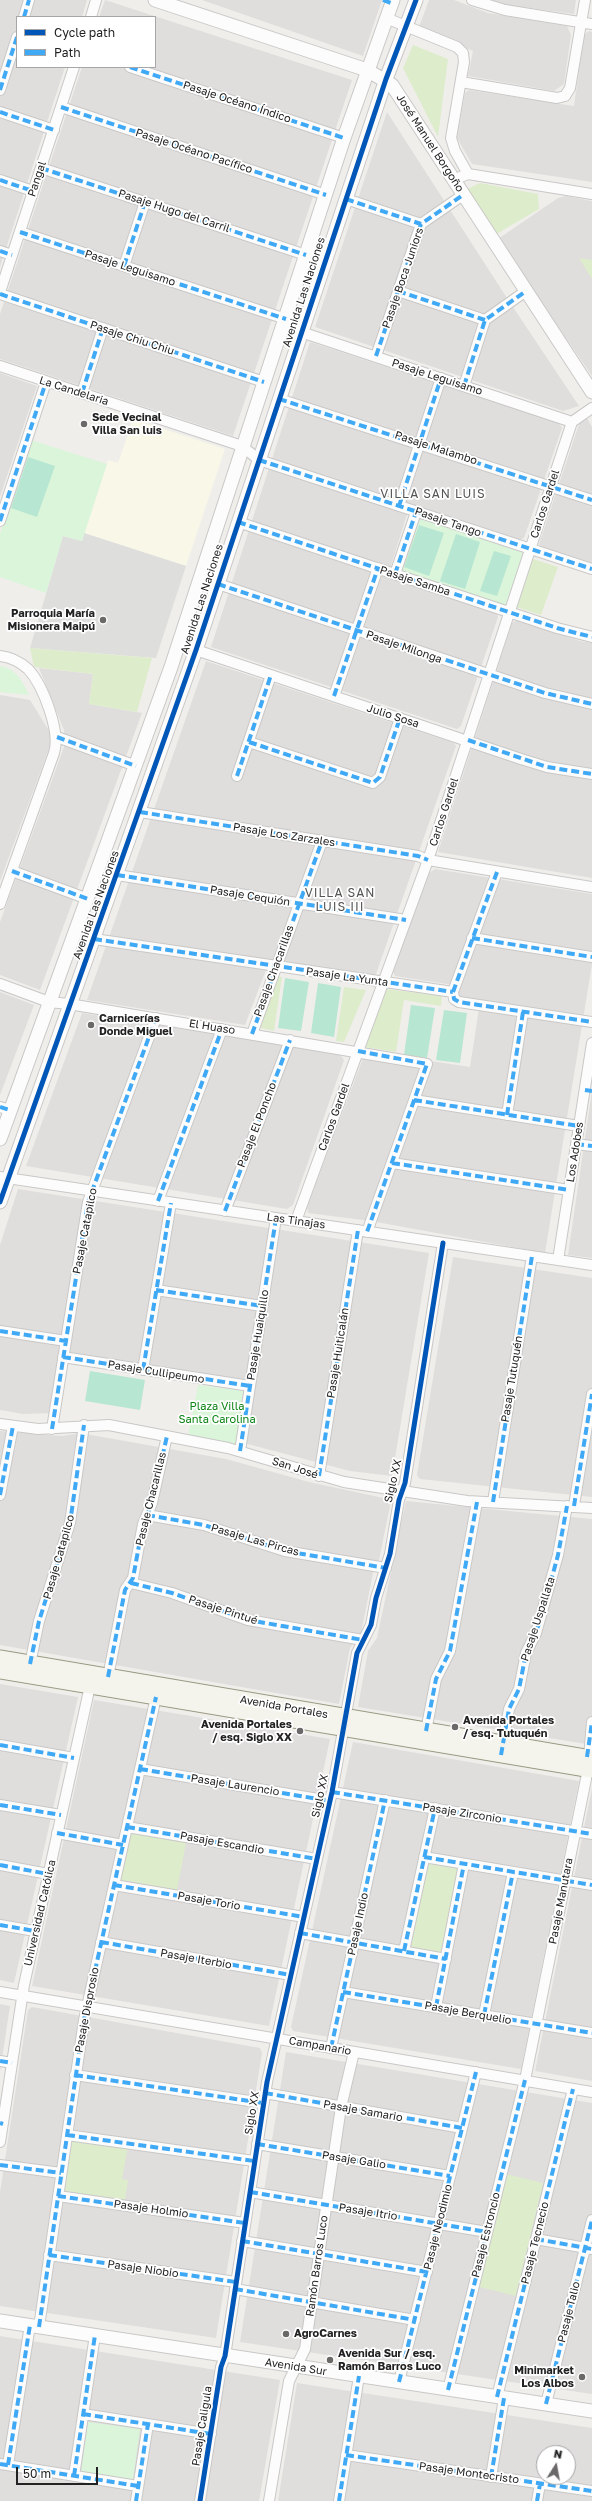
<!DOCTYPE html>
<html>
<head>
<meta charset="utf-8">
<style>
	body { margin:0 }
	#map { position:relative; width:592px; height:2501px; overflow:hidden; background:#f0eeeb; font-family:"Golos Text",sans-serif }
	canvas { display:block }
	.legend { position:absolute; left:16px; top:16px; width:140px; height:52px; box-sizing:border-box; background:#fff; border:1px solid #a7a7a7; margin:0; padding:5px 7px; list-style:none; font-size:12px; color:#222 }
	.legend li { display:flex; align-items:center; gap:8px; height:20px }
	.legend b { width:20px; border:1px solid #a7a7a7 }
	.north { position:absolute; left:536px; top:2445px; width:40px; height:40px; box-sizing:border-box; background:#fff; border:1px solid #a7a7a7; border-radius:50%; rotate:11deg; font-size:11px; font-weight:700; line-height:16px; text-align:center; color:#222 }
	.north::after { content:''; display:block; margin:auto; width:14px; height:18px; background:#6a6968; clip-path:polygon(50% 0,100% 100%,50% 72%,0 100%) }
	.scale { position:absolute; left:16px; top:2467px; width:82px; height:18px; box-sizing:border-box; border:2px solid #222; border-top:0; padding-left:5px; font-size:12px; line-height:14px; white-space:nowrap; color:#222; -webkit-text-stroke:3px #fff; paint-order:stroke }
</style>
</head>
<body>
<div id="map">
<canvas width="592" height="2501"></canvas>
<ul class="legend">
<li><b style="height:5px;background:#0057b8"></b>Cycle path</li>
<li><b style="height:5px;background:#3fa9f5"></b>Path</li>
</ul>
<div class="north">N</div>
<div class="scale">50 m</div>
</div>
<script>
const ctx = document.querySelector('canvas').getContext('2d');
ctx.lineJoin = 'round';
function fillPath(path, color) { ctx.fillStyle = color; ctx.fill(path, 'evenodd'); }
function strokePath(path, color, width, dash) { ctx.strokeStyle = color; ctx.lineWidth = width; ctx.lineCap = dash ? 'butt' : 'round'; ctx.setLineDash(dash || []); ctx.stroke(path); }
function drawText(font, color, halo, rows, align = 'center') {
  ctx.font = font + ' "Golos Text",sans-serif'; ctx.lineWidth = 3.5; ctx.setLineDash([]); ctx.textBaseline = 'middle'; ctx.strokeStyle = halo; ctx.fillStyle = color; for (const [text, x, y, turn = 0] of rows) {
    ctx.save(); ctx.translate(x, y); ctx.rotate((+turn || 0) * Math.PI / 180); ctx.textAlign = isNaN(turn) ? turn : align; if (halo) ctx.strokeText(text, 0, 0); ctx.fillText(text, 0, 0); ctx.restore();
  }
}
fillPath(new Path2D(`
	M0 0H87L82 17H17V67H65L0 267Z
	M105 0 352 80 233 436 0 359V314L82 67H155V17H99Z
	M202 0H382L363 56Z
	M429 0H454L488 13 567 26 571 35 564 84 554 91 468 76 473 51 419 27Z
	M490 0H576L574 14 500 4Z
	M589 31 592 32V182L472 164 457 138 465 93 469 90 574 106 584 35Z
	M387 112 505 295 579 406 563 411 315 327Z
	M566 196 592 201V376L498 239 558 198Z
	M310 342 559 423 562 428 524 538 518 541 410 505 388 575 497 613 498 617 461 726 457 729 211 647Z
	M0 373 37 386 0 497Z
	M587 418 592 427V565L542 550 539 544 579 424Z
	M517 620 580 641 592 643V878L438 852 512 623Z
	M206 661 454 743 456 746 376 974 370 977 269 962 245 1025 87 1000Z
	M39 668 93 674 89 704 142 713 40 990 0 975V922L64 747V730Z
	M0 695 30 700 51 734V743L0 881Z
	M435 869 592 894V964L545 1253 371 1221 308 1213 307 1207 363 1058 428 1069 431 1061 470 1067 480 1002 458 997 457 993 460 986 395 976 393 971 429 873Z
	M0 992 34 1005 0 1095Z
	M82 1013 340 1054 344 1060 293 1205 287 1209 26 1166Z
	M592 1090V1258L568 1255Z
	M18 1189 429 1253 392 1476 350 1471 244 1443 253 1381 61 1353 52 1413 23 1414 0 1410V1245Z
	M453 1257 592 1278V1497L420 1479 417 1475Z
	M0 1431 62 1436 80 1433 226 1459 309 1482 388 1499 390 1506 379 1560 373 1573 361 1633 350 1648 339 1704 0 1645Z
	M406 1501 592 1519V1745L358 1707 368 1651 377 1638Z
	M0 1684 78 1697 14 1983 0 1980Z
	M94 1700 330 1739 269 2026 32 1986Z
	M353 1742 579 1781 521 2069 293 2031 291 2027Z
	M592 1788V2081L535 2071Z
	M0 2004 10 2006 0 2072Z
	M32 2007 260 2048 262 2053 216 2338 0 2306V2192L28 2010Z
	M286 2052 592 2103V2394L240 2342Z
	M0 2336 280 2380 259 2501H0Z
	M297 2383 592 2428V2501H278ZM544 2453H568V2477H544Z`), '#dfdedc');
fillPath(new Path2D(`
	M133 419 225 449 186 566 84 533 108 460 118 463Z`), '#f8f7e8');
fillPath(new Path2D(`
	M84 533 186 566 156 658 30 648 63 536 82 541Z`), '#dededc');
fillPath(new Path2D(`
	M413 45 448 59 438 137 403 68Z
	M480 183 538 194 539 209 493 236 465 190Z
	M579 258 592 260V279Z
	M533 559 558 567 541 615 516 607Z
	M30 648 152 658 137 712 89 704 93 674 34 667Z
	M276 976 282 977 274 1031 257 1027Z
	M344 987 366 990 344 1042 336 1041Z
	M386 989 442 996 441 1006 404 1000 396 1052 364 1047Z
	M129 1832 186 1843 177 1890 120 1880Z
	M427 1862 459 1868 443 1953 411 1947Z
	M71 2139 128 2147 122 2179 128 2180 125 2200 63 2192Z
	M506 2174 543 2183 516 2296 479 2287Z`), '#ddeccb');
fillPath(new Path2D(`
	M31 440 107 464 82 541 63 536 46 593 0 577V534Z
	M418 517 524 553 505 607 400 572Z
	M0 666C16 668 23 682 29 695L0 692Z
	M198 1385 245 1391 236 1446 188 1436Z
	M88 2422 140 2429 133 2480 81 2473Z`), '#daf5da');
fillPath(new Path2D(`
	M28 457 55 466 37 517 11 508Z
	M419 525 444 533 429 576 404 567Z
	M456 534 480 542 465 589 440 581Z
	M494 551 511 556 497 596 480 591Z
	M285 978 309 982 301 1031 278 1028Z
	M318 983 341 987 334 1037 311 1033Z
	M411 1005 435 1008 427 1058 404 1055Z
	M444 1010 467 1013 460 1063 436 1060Z
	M90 1371 145 1380 140 1410 85 1401Z`), '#b7e6d2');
const minor = new Path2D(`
	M472 0 505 10 592 24
	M24 17 29 0
	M91 17 96 0
	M386 18 457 47 463 53 464 62 451 138 455 151 468 174
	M130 67 344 138
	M461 82 557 98 565 96 570 88 585 0
	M0 90 17 37
	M61 107 326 195
	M0 112 54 130
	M41 168 306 255
	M0 180 33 191
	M453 180 468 174 592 194
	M346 199 421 224
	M20 232 286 319
	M0 251 12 255
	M124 266 145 202
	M398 291 485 320
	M0 292 74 67
	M0 294 264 382
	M301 332 572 422
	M376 356 421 224 463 195
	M0 366 242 446 259 460 592 569
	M464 386 485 320 526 291
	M82 393 103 328
	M279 399 592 500
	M399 506 441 378
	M0 521 46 382
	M238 522 557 628 592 637
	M395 574 416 512
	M218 584 545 693 592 704
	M196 650 521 759 547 767 592 774
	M0 656C10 657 20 662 28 669 43 685 61 732 54 753L0 904
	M334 696 378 568
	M57 737 136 766
	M249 742 373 783 380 777 400 718
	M237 776 271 675
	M140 812 418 856 428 860 592 887
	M12 871 88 899
	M497 872 453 992 454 999 459 1002 592 1022
	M117 875 406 920
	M472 938 592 957
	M94 939 453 992
	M0 984 49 1002 69 1004 427 1064 367 1232
	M252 1034 322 841
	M414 1100 579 1126
	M0 1107 10 1110
	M507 1115 523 1012
	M576 1144 592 1146
	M392 1163 569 1190
	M0 1177 592 1265
	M158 1201 222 1029
	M225 1211 290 1040
	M296 1221 428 860 572 422 592 408
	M558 1260 592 1043
	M156 1290 262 1306
	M0 1331 66 1341
	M63 1357 250 1386
	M143 1370 171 1203
	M0 1424 38 1429 109 1425 228 1448 344 1482 467 1501 592 1508
	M52 1429 88 1202 156 1018
	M240 1451 276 1218
	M319 1476 358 1230
	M0 1495 13 1426
	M493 1502 532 1256
	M574 1506 592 1394
	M147 1515 204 1525 285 1551 386 1568
	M131 1583 172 1593 248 1620 363 1640
	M30 1664 39 1621 70 1523 84 1425
	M108 1677 125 1590 133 1578 143 1524 152 1503 167 1436
	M426 1731 436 1679 450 1651 477 1502
	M0 1745 74 1758
	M502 1749 509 1709 519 1689 526 1653 536 1633 558 1555 567 1506
	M140 1769 330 1801
	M332 1792 592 1834
	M0 1805 61 1815
	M127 1827 317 1859
	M57 1833 123 1845
	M424 1857 592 1885
	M0 1865 48 1874
	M114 1885 304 1917
	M0 1925 35 1931
	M300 1933 446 1959
	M101 1942 291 1975
	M404 1951 435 1808
	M0 1992 592 2092
	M343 1992 592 2033
	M436 2007 464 1864
	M484 2015 513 1872
	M331 2048 385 1800
	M0 2061 12 2063
	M75 2075 263 2103
	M265 2093 462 2128
	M67 2135 254 2161
	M0 2142 24 1985 90 1686
	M257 2144 450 2176
	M0 2165 61 2173
	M250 2192 487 2232
	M58 2196 245 2223
	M536 2239 592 2249
	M242 2241 427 2272
	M49 2255 236 2282
	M235 2289 415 2320
	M39 2327 84 2020 156 1697
	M399 2382 476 2072
	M448 2390 525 2080 588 1769 592 1722
	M497 2397 573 2089
	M546 2404 592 2220
	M83 2414 211 2434
	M346 2455 592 2491
	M0 2464 138 2486
	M8 2465 30 2325
	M74 2476 95 2335
	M491 2477 504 2398
	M136 2501 148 2424
	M200 2501 221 2367 225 2356 267 2082 332 1792 357 1653 371 1625 376 1598 390 1554 399 1500 405 1483 443 1243
	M269 2501 289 2381 305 2349 341 2107 354 2052
	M339 2501 359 2376
	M537 2501 540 2484`);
const tertiary = new Path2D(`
	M155 0 367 70 392 85 592 392
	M0 1139 171 667 344 138 393 0
	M0 1202 196 650 386 79 416 0
	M0 2321 592 2411`);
const secondary = new Path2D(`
	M0 1658 592 1758
	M0 1671 592 1770`);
strokePath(minor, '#c9c8c7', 12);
strokePath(tertiary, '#c9c8c7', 15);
strokePath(secondary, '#999a82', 17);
strokePath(minor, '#fdfcfc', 10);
strokePath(tertiary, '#fdfcfc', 13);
strokePath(secondary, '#f4f4ed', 15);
strokePath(new Path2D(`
	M383 0 391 3
	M24 17 29 0
	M130 67 344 138
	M0 90 17 37
	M61 107 326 195
	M0 112 54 130
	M41 168 306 255
	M0 180 33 191
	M346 199 421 224
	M20 232 286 319
	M0 251 12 255
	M124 266 145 202
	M398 291 485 320
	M0 294 264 382
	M376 356 421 224 463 195
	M464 386 485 320 526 291
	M82 393 103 328
	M279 399 592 500
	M259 460 592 569
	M399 506 441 378
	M0 521 46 382
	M238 522 557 628 592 637
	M395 574 416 512
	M218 584 545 693 592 704
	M334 696 378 568
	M57 737 136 766
	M468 740 547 767 592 774
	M249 742 373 783 380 777 400 718
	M237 776 271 675
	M140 812 418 856 428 860
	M12 871 88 899
	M497 872 453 992 454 999 459 1002 592 1022
	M117 875 406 920
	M472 938 592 957
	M94 939 453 992
	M252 1034 322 841
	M358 1051 427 1064 367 1232
	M585 1090 592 1091
	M414 1100 579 1126
	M0 1107 10 1110
	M507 1115 523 1012
	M576 1144 592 1146
	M392 1163 569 1190
	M158 1201 222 1029
	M225 1211 290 1040
	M156 1290 262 1306
	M0 1331 66 1341
	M63 1357 250 1386
	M143 1370 171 1203
	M52 1429 88 1202 156 1018
	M240 1451 276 1218
	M319 1476 358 1230
	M0 1495 13 1426
	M493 1502 532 1256
	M574 1506 592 1394
	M147 1515 204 1525 285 1551 386 1568
	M131 1583 172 1593 248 1620 363 1640
	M30 1664 39 1621 70 1523 84 1425
	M108 1677 125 1590 133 1578 143 1524 152 1503 167 1436
	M426 1731 436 1679 450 1651 477 1502
	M0 1745 74 1758
	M501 1755 509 1709 519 1689 526 1653 540 1622 558 1555 567 1506
	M587 1757 592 1722
	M140 1769 330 1801
	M332 1792 592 1834
	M0 1805 61 1815
	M127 1827 317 1859
	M57 1833 123 1845
	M424 1857 592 1885
	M0 1865 48 1874
	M114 1885 304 1917
	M0 1925 35 1931
	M300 1933 446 1959
	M101 1942 291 1975
	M404 1951 435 1808
	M343 1992 592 2033
	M436 2007 464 1864
	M484 2015 513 1872
	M331 2048 385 1800
	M0 2061 12 2063
	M75 2075 263 2103
	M265 2093 462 2128
	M0 2123 3 2124
	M67 2135 254 2161
	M257 2144 450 2176
	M0 2165 61 2173
	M250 2192 487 2232
	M58 2196 245 2223
	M536 2239 592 2249
	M242 2241 427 2272
	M49 2255 236 2282
	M235 2289 415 2320
	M39 2327 84 2020 156 1697
	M399 2382 476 2072
	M448 2390 525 2080
	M497 2397 573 2089
	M546 2404 592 2220
	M83 2414 211 2434
	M346 2455 592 2491
	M0 2464 138 2486
	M8 2465 30 2325
	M74 2476 95 2335
	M491 2477 504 2398
	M136 2501 148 2424
	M339 2501 359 2376
	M537 2501 540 2484`), '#3fa9f5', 4, [8, 4]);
strokePath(new Path2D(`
	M0 1202 196 650 386 79 416 0
	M200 2501 221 2367 225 2356 267 2082 332 1792 357 1653 371 1625 376 1598 390 1554 399 1500 405 1483 443 1243`), '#0057b8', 5);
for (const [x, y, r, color] of [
	[84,424,4,"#6a6968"],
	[103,620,4,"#6a6968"],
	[91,1025,4,"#6a6968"],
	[455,1727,4,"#6a6968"],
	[300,1731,4,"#6a6968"],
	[286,2334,4,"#6a6968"],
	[330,2360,4,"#6a6968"],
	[582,2377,4,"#6a6968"]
]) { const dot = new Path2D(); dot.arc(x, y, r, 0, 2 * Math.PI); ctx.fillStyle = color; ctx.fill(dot); strokePath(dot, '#fff', 1.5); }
drawText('11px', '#222', '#fff', [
	["Pasaje Océano Índico",237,102,18],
	["José Manuel Borgoño",430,143,57],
	["Pasaje Océano Pacífico",194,151,18],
	["Pangal",37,179,-72],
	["Pasaje Hugo del Carril",174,211,18],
	["Pasaje Leguisamo",130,268,18],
	["Pasaje Boca Juniors",403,278,-71],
	["Avenida Las Naciones",304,292,-72],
	["Pasaje Chiu Chiu",132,338,18],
	["Pasaje Leguisamo",437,377,18],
	["La Candelaria",74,391,18],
	["Pasaje Malambo",436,448,18],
	["Carlos Gardel",545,504,-72],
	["Pasaje Tango",448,522,19],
	["Pasaje Samba",415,581,18],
	["Avenida Las Naciones",202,599,-72],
	["Pasaje Milonga",404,647,19],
	["Julio Sosa",393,716,18],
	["Carlos Gardel",444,812,-72],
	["Pasaje Los Zarzales",284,835,9],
	["Pasaje Cequión",250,896,9],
	["Avenida Las Naciones",96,905,-70],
	["Pasaje Chacarillas",274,971,-70],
	["Pasaje La Yunta",347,977,8],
	["El Huaso",212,1027,9],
	["Carlos Gardel",334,1117,-70],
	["Pasaje El Poncho",257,1125,-69],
	["Los Adobes",575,1152,-81],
	["Las Tinajas",296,1221,8],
	["Pasaje Catapilco",85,1231,-79],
	["Pasaje Huaiquillo",258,1335,-81],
	["Pasaje Huiticalán",338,1353,-81],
	["Pasaje Cullipeumo",156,1372,9],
	["Pasaje Tutuquén",512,1379,-81],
	["San José",295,1468,18],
	["Siglo XX",393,1481,-77],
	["Pasaje Chacarillas",151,1499,-76],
	["Pasaje Las Pircas",255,1540,16],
	["Pasaje Catapilco",59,1557,-74],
	["Pasaje Pintué",223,1610,18],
	["Pasaje Uspallata",538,1619,-72],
	["Avenida Portales",284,1707,10],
	["Pasaje Laurencio",235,1785,9],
	["Siglo XX",320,1796,-78],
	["Pasaje Zirconio",462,1813,9],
	["Pasaje Escandio",222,1843,10],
	["Pasaje Torio",209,1901,10],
	["Pasaje Manutara",561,1901,-79],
	["Universidad Católica",40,1913,-77],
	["Pasaje Indio",358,1924,-78],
	["Pasaje Iterbio",196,1959,10],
	["Pasaje Disprosio",87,2010,-79],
	["Pasaje Berquelio",468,2013,10],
	["Campanario",320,2046,10],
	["Pasaje Samario",363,2111,10],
	["Siglo XX",252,2113,-81],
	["Pasaje Galio",354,2160,9],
	["Pasaje Holmio",151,2209,8],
	["Pasaje Itrio",368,2212,9],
	["Pasaje Neodimio",438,2227,-76],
	["Pasaje Estroncio",486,2235,-76],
	["Pasaje Tecnecio",535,2243,-76],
	["Ramón Barros Luco",317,2266,-82],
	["Pasaje Niobio",143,2269,8],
	["Pasaje Talio",569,2312,-76],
	["Avenida Sur",296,2367,9],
	["Pasaje Caligula",202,2426,-81],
	["Pasaje Montecristo",469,2473,8]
]);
drawText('bold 11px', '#222', '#fff', [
	["Sede Vecinal",92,418],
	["Villa San luis",92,431],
	["Parroquia María",95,614,"right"],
	["Misionera Maipú",95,627,"right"],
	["Carnicerías",99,1019],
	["Donde Miguel",99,1032],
	["Avenida Portales",463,1721],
	["/ esq. Tutuquén",463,1734],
	["Avenida Portales",292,1725,"right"],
	["/ esq. Siglo XX",292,1738,"right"],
	["AgroCarnes",294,2334],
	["Avenida Sur / esq.",338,2354],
	["Ramón Barros Luco",338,2367],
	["Minimarket",574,2371,"right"],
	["Los Albos",574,2384,"right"]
], 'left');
drawText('11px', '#0c8416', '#fff', [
	["Plaza Villa",217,1407],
	["Santa Carolina",217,1420]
]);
ctx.letterSpacing = '1px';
drawText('12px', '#555', '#fff', [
	["VILLA SAN LUIS",433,494],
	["VILLA SAN",340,893],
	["LUIS III",340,907]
]);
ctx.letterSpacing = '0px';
</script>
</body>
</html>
